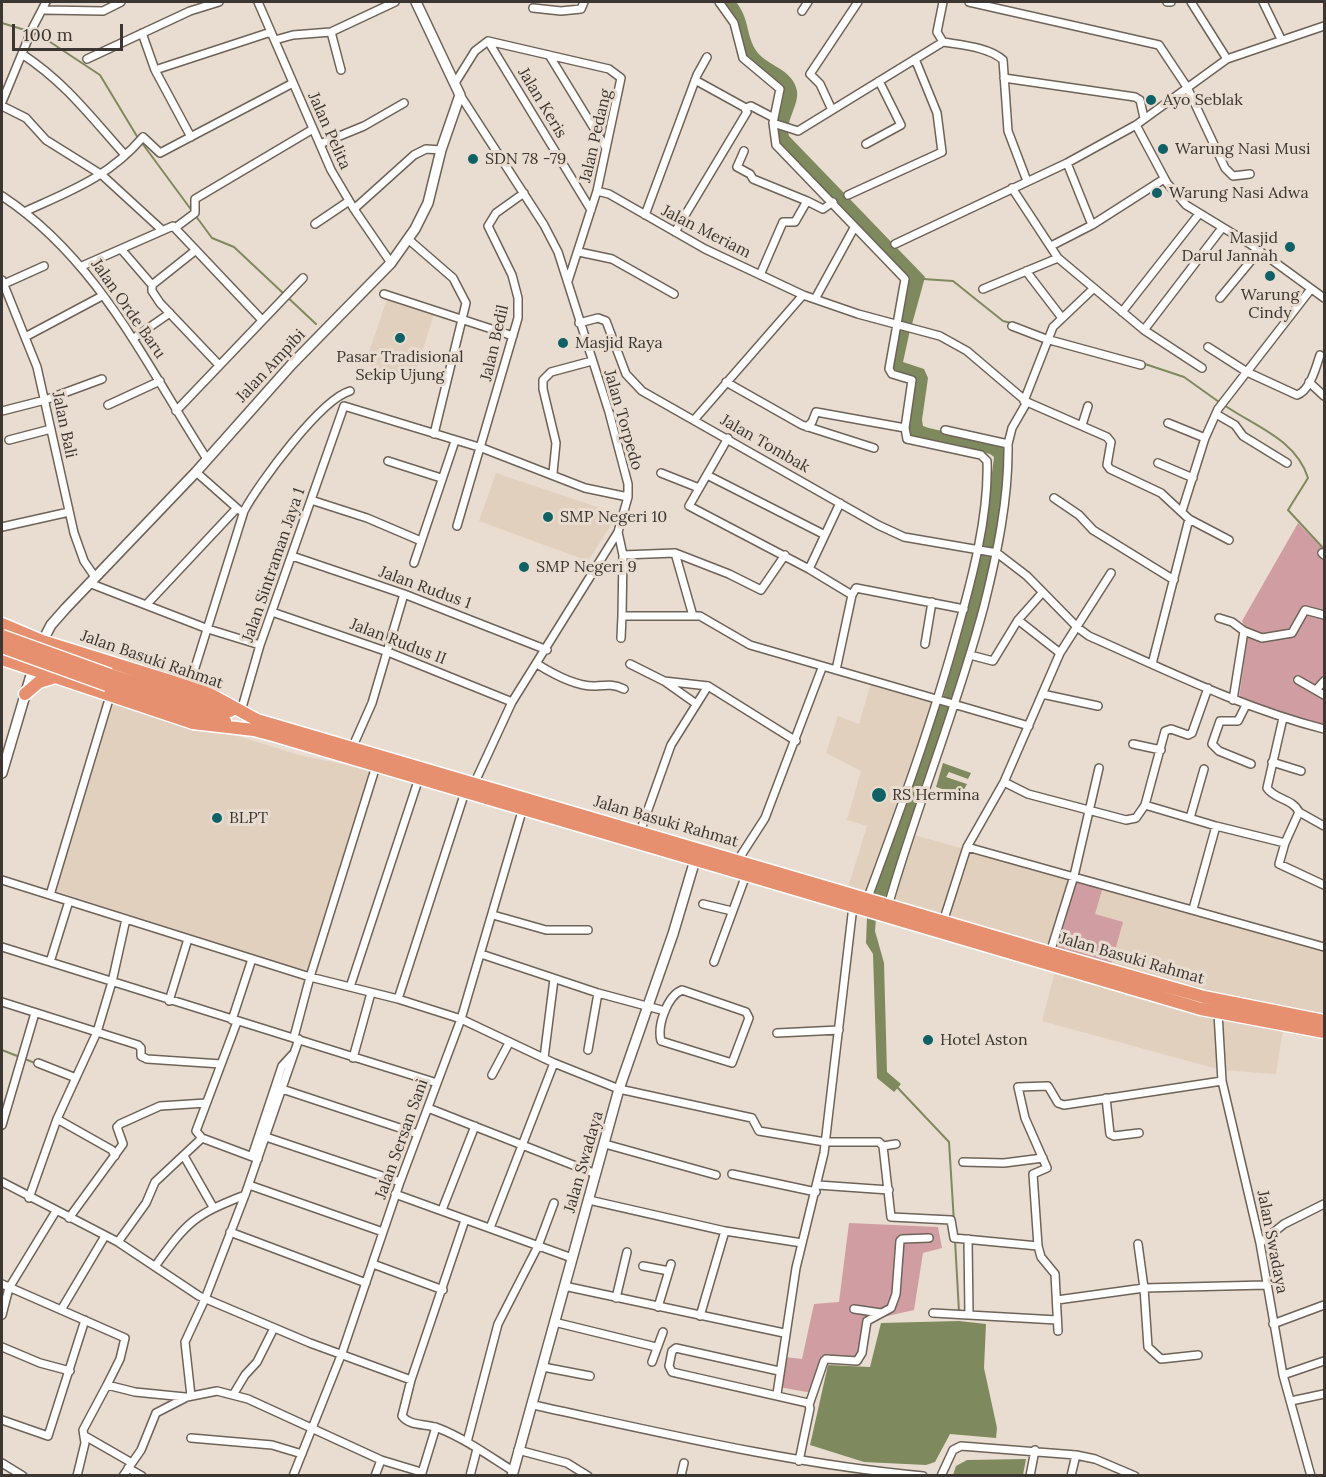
<!DOCTYPE html>
<html>
<head>
<meta charset="utf-8">
<style>
	body { margin:0 }
	#map { position:relative; width:1326px; height:1477px; overflow:hidden; background:#e9dcd0; font-family:Lora,serif }
	canvas { display:block }
	.frame { position:absolute; inset:0; border:3px solid #3b3631; pointer-events:none }
	.scale { position:absolute; left:12px; top:24px; width:111px; height:27px; box-sizing:border-box; border:3px solid #3b3631; border-top:0; padding-left:8px; font-size:18px; line-height:21px; white-space:nowrap; color:#3b3631; -webkit-text-stroke:4px #e9dcd0; paint-order:stroke }
</style>
</head>
<body>
<div id="map">
<canvas width="1326" height="1477"></canvas>
<div class="frame"></div>
<div class="scale">100 m</div>
</div>
<script>
const ctx = document.querySelector('canvas').getContext('2d');
ctx.lineJoin = 'round';
function fillPath(path, color) { ctx.fillStyle = color; ctx.fill(path, 'evenodd'); }
function strokePath(path, color, width, dash) { ctx.strokeStyle = color; ctx.lineWidth = width; ctx.lineCap = dash ? 'butt' : 'round'; ctx.setLineDash(dash || []); ctx.stroke(path); }
function drawText(font, color, halo, rows, align = 'center') {
  ctx.font = font + ' Lora,serif'; ctx.lineWidth = 6; ctx.setLineDash([]); ctx.textBaseline = 'middle'; ctx.strokeStyle = halo; ctx.fillStyle = color; for (const [text, x, y, turn = 0] of rows) {
    ctx.save(); ctx.translate(x, y); ctx.rotate((+turn || 0) * Math.PI / 180); ctx.textAlign = isNaN(turn) ? turn : align; if (halo) ctx.strokeText(text, 0, 0); ctx.fillText(text, 0, 0); ctx.restore();
  }
}
fillPath(new Path2D(`
	M388 296 435 311 413 380 365 364Z
	M496 473 618 514 588 561 479 521Z
	M871 683 935 701 867 897 847 891 867 826 847 820 861 771 826 753 838 716 859 724Z
	M115 698 299 755 371 770 308 972 56 891Z
	M914 835 1324 949V1015L1214 995 890 904Z
	M1055 971 1283 1030 1276 1074 1221 1070 1042 1021Z`), '#e2d0be');
fillPath(new Path2D(`
	M1298 523 1324 550V727L1239 698 1248 634 1242 621Z
	M1077 879 1103 887 1095 914 1123 922 1111 965 1057 950Z
	M849 1223 938 1227 942 1248 923 1253 914 1310 870 1320 864 1359 823 1357 812 1393 779 1387 785 1357 802 1359 814 1304 839 1302Z`), '#d09ea2');
fillPath(new Path2D(`
	M720 2H736C749 18 746 33 755 49 765 66 793 68 797 91 799 106 785 120 789 136L925 277 911 328 899 325 909 285 908 276 777 145 775 132 784 93 742 53 740 35Z
	M898 327 910 330 903 362 924 369 928 378 922 420 923 426C944 435 1001 431 1009 456L995 551 983 547 994 457 990 454 909 435 907 427 914 378 891 368Z
	M982 553 994 557 954 700 943 698Z
	M941 702 953 705 884 901 873 897Z
	M943 763 971 773 968 779 949 772 946 777 967 784 961 795 936 787Z
	M867 917 876 918 875 931 884 963 887 1072 901 1084 894 1092 877 1078 873 954 866 943Z
	M959 1321 986 1324 984 1368 997 1428 996 1438 950 1434 935 1462 926 1465 864 1462 810 1445 828 1365 870 1367 881 1323Z
	M1026 1459 1023 1475H953L956 1466 967 1460Z`), '#7e8a5e');
strokePath(new Path2D(`
	M2 23 38 34 100 75 138 138
	M142 143 212 238 234 247 316 324
	M923 279 953 281 1003 321 1011 323
	M1036 332 1056 338
	M1142 363 1184 377 1219 402
	M1224 405C1254 426 1296 439 1308 478L1288 510 1324 549
	M2 1050 35 1063
	M897 1087 949 1142 954 1222
	M955 1240 959 1312`), '#7e8a5e', 2);
const minor = new Path2D(`
	M258 2 331 170 354 209 391 263
	M719 2 734 23 743 58 780 89 773 123 776 145 905 279 889 369 892 374 912 380 905 428 907 439 981 455 987 461C989 515 972 579 957 632 932 723 900 811 867 900
	M969 2 1159 45 1187 87 1225 168 1233 176 1250 174
	M1167 2H1171
	M1191 2 1227 59
	M1263 2 1281 39
	M533 8 561 11 581 9 584 2
	M44 10 103 11 121 2
	M802 11 808 2
	M1324 26 1227 59 1136 125 1167 183 1186 205 1250 244 1324 298
	M331 32 341 70
	M142 33 155 70 191 137
	M275 40 293 35 331 32 395 2
	M488 41 591 210
	M943 42 937 32 943 2
	M22 54C66 83 90 116 125 155
	M549 55 606 148
	M87 59 190 11 219 2
	M155 70 271 32
	M1004 78 1135 97 1140 100 1144 118
	M455 83 475 51 488 41 609 69 621 78 597 191 568 281
	M460 95 544 225 558 252 609 412 628 484V497L618 532 512 702 475 782
	M2 102 33 27 46 2
	M2 106 26 118 46 140 102 175 162 230
	M746 108 751 106 774 118
	M832 110 820 84 810 74 858 2
	M773 123 798 131 943 42C961 45 989 47 1003 60L1008 131 1027 181
	M320 144 364 126 404 103
	M866 144 901 125 879 81
	M744 151 737 167 750 174 753 179 807 201
	M1067 163 1092 225
	M1012 188 1058 258 1144 330 1202 368
	M597 191 609 194 705 249 803 295 858 314 940 336 967 351 1027 402 1107 437 1111 442 1107 465 1110 469 1161 493 1189 519 1229 540
	M848 195 942 152 937 113 915 59
	M2 196C98 259 146 365 207 459
	M354 209 414 155 426 149 441 150
	M24 212C70 191 109 177 143 137L160 153 293 83
	M645 215 697 75 707 57
	M315 224 349 201
	M175 228 195 213V199L313 129
	M675 232 747 112 744 107 695 80
	M408 239 453 278 466 303 434 434
	M895 244 1067 163 1136 125
	M1051 246 1092 225 1164 179
	M121 249 152 285V291L160 303 219 365
	M579 252 612 259 674 294
	M82 266 173 226 262 320
	M1026 271 1062 318
	M760 275 783 222H795L807 201 823 209 833 202
	M2 280 37 367 74 533 84 561 95 577
	M4 284 44 266
	M152 285 196 250
	M983 289 1058 258
	M384 294 513 336
	M1220 298 1259 251
	M815 299 854 228
	M1122 312 1199 214
	M579 323 598 318 606 321 626 374 642 391 878 525 904 537 997 553 1027 576 1078 628 1089 636C1166 670 1242 708 1324 729
	M1012 326 1046 339 1141 365
	M1144 330 1222 228
	M27 336 102 296
	M134 338 170 313
	M1208 347 1247 372 1297 395C1310 391 1316 367 1320 355
	M726 382 802 425 874 448
	M1309 382 1324 396
	M1024 401 1053 327 1094 288
	M108 405 160 381
	M2 411 45 400 102 379
	M176 411 303 278
	M1216 414 1235 425 1243 436 1287 463
	M694 420 803 295
	M1168 423 1205 438
	M1082 425 1088 406
	M807 427 812 422 816 412 905 428
	M945 430 1008 444
	M728 438 689 506 809 569 840 503
	M9 440 51 429
	M388 461 441 478
	M1158 463 1193 478
	M196 472 239 510
	M553 473 556 443 543 389V380L551 372 592 361
	M661 473 699 488
	M707 475 825 535
	M1054 498 1079 515 1093 530 1174 580
	M311 500 367 518 421 541
	M1182 511 1205 438 1218 409 1311 289
	M457 526 518 318V298L512 275 488 226 496 213 524 193
	M2 527 69 512
	M618 532 623 555 622 616
	M675 553 693 616
	M1322 553 1324 555
	M623 555 675 553 729 574 761 590 785 555
	M292 556 404 594 547 650
	M414 563 455 441
	M809 569 852 595 856 588 964 609
	M89 583 208 629 260 645
	M146 605 236 509
	M272 612 388 652 512 702
	M1219 618 1232 622 1244 631 1233 700
	M1018 620 1060 653
	M1244 631 1262 638 1292 633 1305 610 1324 615
	M621 638 622 616H700L750 645 1029 726
	M925 644 932 602
	M970 655 993 661 1018 620 1042 593
	M537 664C553 674 576 687 596 686 607 685 613 684 624 689
	M630 664 664 681 695 703
	M1152 664 1189 519
	M836 670 852 595
	M1298 680 1324 695
	M664 681 708 686 796 741
	M189 687 244 511C259 483 321 399 350 391
	M1316 690 1324 681
	M1042 694 1098 706
	M1246 705 1238 721H1220L1212 744 1219 751 1251 764
	M241 711 260 645 344 406 482 448 585 488 628 497
	M1133 744 1161 750
	M353 746 372 703 404 594
	M1272 762 1301 771
	M1004 782 1028 794 1126 820 1136 818 1145 805 1216 826 1285 843 1299 812C1292 798 1275 800 1267 788L1283 718
	M1145 805 1165 731 1171 729 1188 735 1192 733 1208 688
	M1299 812 1324 826
	M1190 818 1204 769
	M640 832 671 745 708 686
	M1285 843 1279 864 1324 885
	M967 847 1324 947
	M738 860 765 818 822 668
	M2 880 310 977 398 999 461 1019 554 1063 619 1089 752 1118 759 1131 825 1142H879L883 1146 896 1144
	M50 895 110 696
	M703 904 732 911
	M888 906C917 805 957 708 984 606 997 554 1009 498 1008 444L1012 428 1027 402
	M1193 909 1216 826
	M493 915 546 930H588
	M943 922 967 847 1004 782 1060 653 1111 573
	M2 947 437 1083
	M1050 953 1074 876 1099 768
	M481 954 598 993 665 1011
	M50 962 69 901
	M714 962 746 875
	M350 987 419 778
	M682 990 746 1012 749 1018 732 1063 661 1041C657 1026 667 996 682 990Z
	M398 999 465 792
	M169 1001 188 939
	M2 1002 138 1045 141 1048V1056L147 1059 221 1064
	M1218 1013 1222 1081 1260 1243 1283 1375 1311 1476
	M232 1020 252 959
	M237 1022 196 1131 202 1138 258 1159
	M777 1033 839 1030
	M294 1037 310 977 376 766
	M588 1050 598 993
	M353 1058 371 993
	M544 1058 554 979
	M38 1063 76 1078
	M492 1075 509 1043
	M282 1089 418 1134
	M1106 1098 1110 1134 1114 1136 1139 1133
	M428 1108 596 1174
	M57 1119 112 1150 115 1156
	M2 1125 35 1013
	M266 1137 400 1182
	M605 1144 716 1175
	M883 1146 891 1217 951 1220 954 1238 1038 1246
	M184 1156 213 1207
	M252 1156 282 1066 293 1054
	M963 1162 1004 1163 1043 1158
	M732 1174 816 1192
	M2 1182 118 1242 199 1296 310 1343 411 1380
	M249 1185 383 1232
	M818 1185 889 1190
	M395 1194 572 1258
	M29 1198 57 1119 97 1032 112 982 126 919
	M589 1200 725 1231 802 1243
	M442 1210 475 1126
	M69 1218 123 1144 117 1127 120 1124 160 1106 206 1103
	M465 1220 411 1380 402 1416C411 1427 425 1423 438 1428 464 1438 489 1456 513 1471
	M490 1228 554 1063
	M230 1232 366 1283
	M968 1239 969 1315
	M118 1242 146 1203 155 1182 202 1138
	M1260 1243 1284 1224 1324 1204
	M1138 1244 1144 1288 1148 1347 1161 1359 1198 1355
	M373 1264 443 1290
	M156 1265C188 1221 194 1215 245 1195
	M643 1266 669 1271
	M2 1284 125 1338 120 1359 107 1385
	M564 1286 784 1333
	M616 1298 627 1252
	M1057 1300 1144 1288 1266 1285
	M658 1307 671 1264
	M854 1309 881 1313
	M61 1310 105 1236
	M933 1313 1057 1320
	M2 1315 9 1288 56 1211
	M700 1316 725 1231
	M554 1322 656 1347
	M1273 1324 1324 1305
	M1058 1331 1055 1274 1041 1257 1038 1246 1033 1174 1047 1168 1025 1118 1018 1087 1048 1086 1058 1103 1064 1105 1222 1081
	M2 1347 40 1363 70 1371
	M652 1362 663 1332
	M543 1367 590 1376
	M779 1371 676 1348 672 1351 669 1366 672 1372 808 1403 810 1408 799 1461
	M1283 1375 1324 1361
	M777 1394 796 1268 824 1153 853 906
	M233 1395 245 1375 257 1362 274 1328
	M191 1396 185 1342 205 1299 245 1195 299 1039
	M1291 1401 1324 1394
	M533 1405C663 1433 791 1464 923 1476
	M809 1405 824 1361 826 1359 857 1361 862 1353 867 1321 891 1308 896 1294 900 1241 902 1239 929 1238
	M2 1420 48 1436 85 1320
	M85 1436 132 1463
	M191 1438 272 1445 302 1454
	M467 1442 498 1324 538 1246 554 1203
	M518 1450 567 1463 588 1476
	M2 1463 23 1476
	M128 1468 142 1476
	M77 1476 85 1443 83 1430 107 1385 135 1392 185 1397
	M123 1476 141 1450 156 1413 187 1397 217 1391 248 1399 381 1460 421 1472
	M293 1476 342 1353 400 1182 461 1019 523 808
	M375 1476 381 1460
	M421 1476 436 1427
	M470 1476 477 1449
	M681 1476 684 1463
	M941 1476 953 1450 961 1446 1076 1455 1095 1459 1135 1476
	M1030 1476 1035 1450
	M1071 1476 1076 1455`);
const tertiary = new Path2D(`
	M40 646 51 625 66 608 196 472 292 364 391 263 415 229 428 203 441 150 460 95 416 2
	M2 773 34 665
	M512 1476 619 1089 673 934 695 860`);
const trunk = new Path2D(`
	M2 624 42 641 206 692 257 720 1050 953 1204 997 1324 1021
	M2 659 193 723 254 730 273 735 1201 1009 1324 1032
	M110 675 230 711
	M107 685 225 721
	M25 694 39 682 52 678`);
strokePath(minor, '#6e6358', 10);
strokePath(tertiary, '#6e6358', 12);
strokePath(trunk, '#fff', 15);
strokePath(minor, '#fff', 7);
strokePath(tertiary, '#fff', 9);
strokePath(trunk, '#e79070', 12);
const trunkBridge = new Path2D(`
	M2 636 110 675
	M2 647 107 685`);
strokePath(trunkBridge, '#fff', 15, []);
strokePath(trunkBridge, '#e79070', 12);
for (const [x, y, r, color] of [
	[1151,100,6,"#106165"],
	[1163,149,6,"#106165"],
	[473,159,6,"#106165"],
	[1157,193,6,"#106165"],
	[1290,247,6,"#106165"],
	[1270,276,6,"#106165"],
	[400,338,6,"#106165"],
	[563,343,6,"#106165"],
	[548,517,6,"#106165"],
	[524,567,6,"#106165"],
	[879,795,8,"#106165"],
	[217,818,6,"#106165"],
	[928,1040,6,"#106165"]
]) { const dot = new Path2D(); dot.arc(x, y, r, 0, 2 * Math.PI); ctx.fillStyle = color; ctx.fill(dot); strokePath(dot, '#e9dcd0', 2); }
drawText('16px', '#3b3631', '#e9dcd0', [
	["Ayo Seblak",1163,100],
	["Warung Nasi Musi",1175,149],
	["SDN 78 -79",485,159],
	["Warung Nasi Adwa",1169,193],
	["Masjid",1278,238,"right"],
	["Darul Jannah",1278,256,"right"],
	["Warung",1270,295,"center"],
	["Cindy",1270,313,"center"],
	["Masjid Raya",575,343],
	["Pasar Tradisional",400,357,"center"],
	["Sekip Ujung",400,375,"center"],
	["SMP Negeri 10",560,517],
	["SMP Negeri 9",536,567],
	["RS Hermina",892,795],
	["BLPT",229,818],
	["Hotel Aston",940,1040]
], 'left');
drawText('16px', '#3b3631', '#e9dcd0', [
	["Jalan Keris",542,103,59],
	["Jalan Pelita",329,131,66],
	["Jalan Pedang",596,136,-77],
	["Jalan Meriam",706,232,27],
	["Jalan Orde Baru",128,309,55],
	["Jalan Bedil",495,343,-77],
	["Jalan Ampibi",271,366,-47],
	["Jalan Torpedo",623,420,74],
	["Jalan Bali",64,425,78],
	["Jalan Tombak",765,444,30],
	["Jalan Sintraman Jaya 1",274,565,-71],
	["Jalan Rudus 1",425,588,20],
	["Jalan Rudus II",398,642,21],
	["Jalan Basuki Rahmat",152,660,19],
	["Jalan Basuki Rahmat",666,822,16],
	["Jalan Basuki Rahmat",1132,959,16],
	["Jalan Sersan Sani",402,1139,-70],
	["Jalan Swadaya",584,1162,-74],
	["Jalan Swadaya",1272,1242,79]
]);
</script>
</body>
</html>
